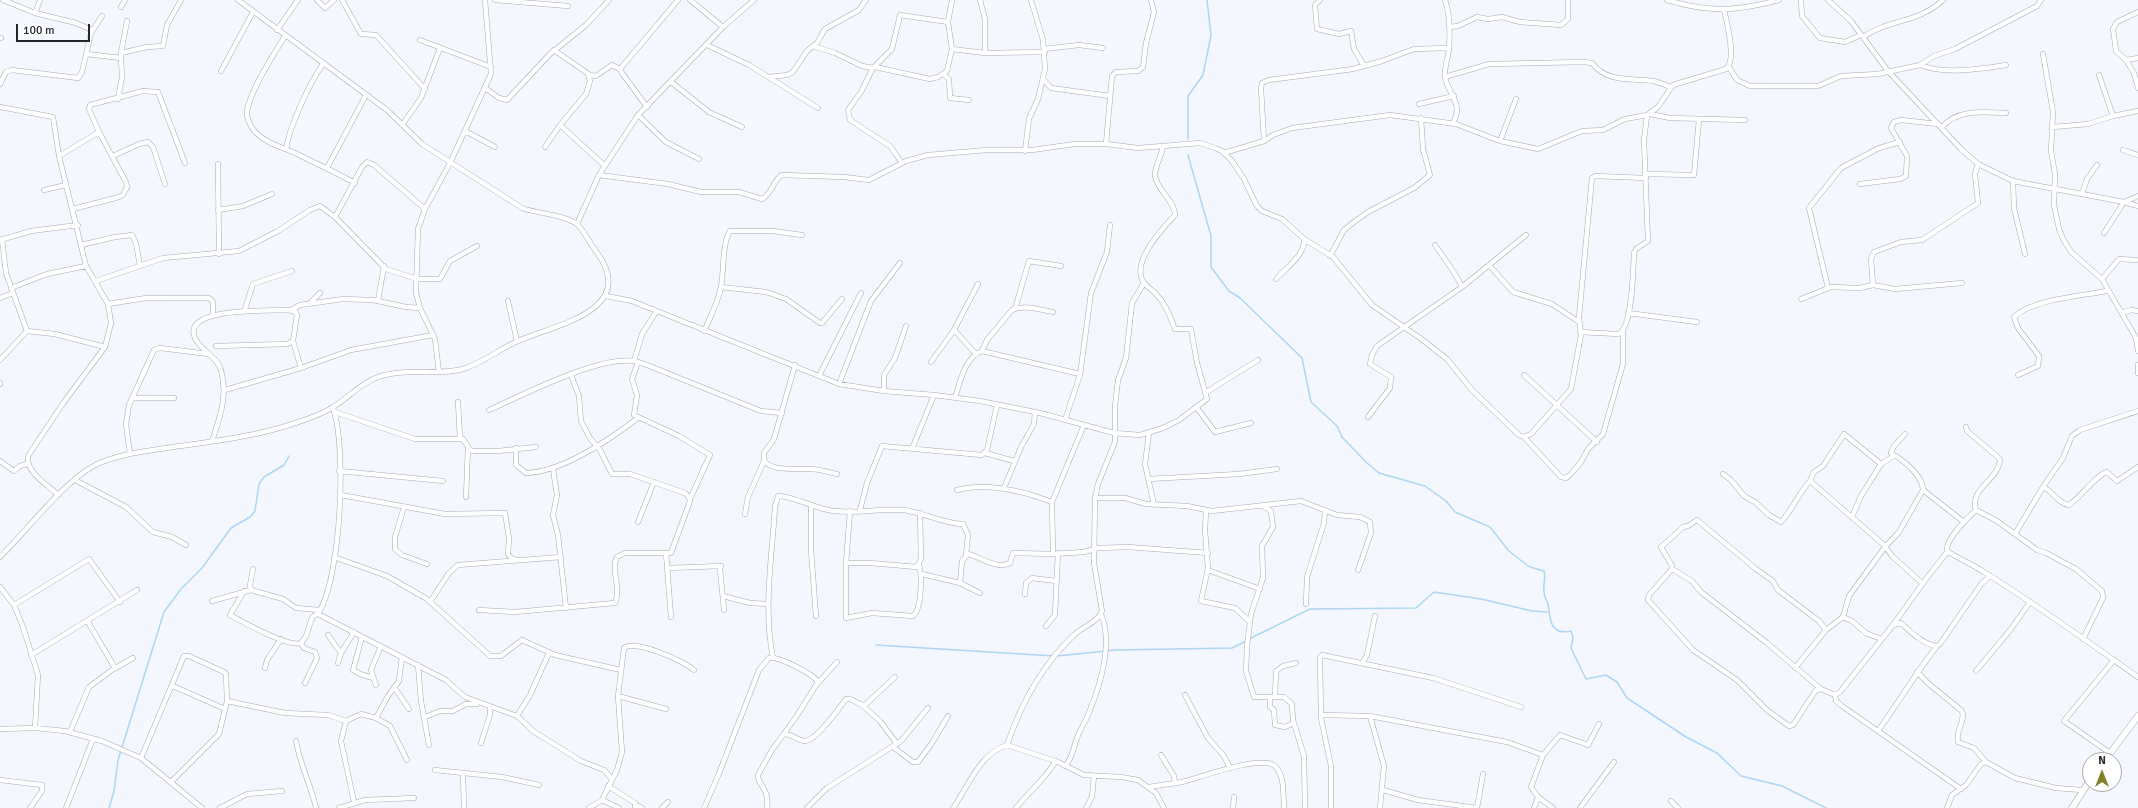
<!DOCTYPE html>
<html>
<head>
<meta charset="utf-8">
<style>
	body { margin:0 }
	#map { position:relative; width:2138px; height:808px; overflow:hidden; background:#f4f8fe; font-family:Signika,sans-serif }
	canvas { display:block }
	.north { position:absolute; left:2082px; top:752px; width:40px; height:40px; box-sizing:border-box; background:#fff; border:1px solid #a7a8a9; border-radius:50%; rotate:0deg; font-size:11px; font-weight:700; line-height:16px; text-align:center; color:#242528 }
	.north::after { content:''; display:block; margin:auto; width:14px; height:18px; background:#828029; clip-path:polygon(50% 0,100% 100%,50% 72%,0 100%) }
	.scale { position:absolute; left:16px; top:24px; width:74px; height:18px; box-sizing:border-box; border:2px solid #242528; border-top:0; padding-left:5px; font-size:12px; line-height:14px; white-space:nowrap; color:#242528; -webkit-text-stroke:3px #fff; paint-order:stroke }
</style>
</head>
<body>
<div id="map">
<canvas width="2138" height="808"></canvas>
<div class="north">N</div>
<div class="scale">100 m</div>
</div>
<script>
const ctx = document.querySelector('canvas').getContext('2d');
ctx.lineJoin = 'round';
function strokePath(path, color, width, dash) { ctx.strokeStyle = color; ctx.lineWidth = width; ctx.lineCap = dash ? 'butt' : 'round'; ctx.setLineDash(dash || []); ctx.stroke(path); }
strokePath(new Path2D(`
	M1188 139V96L1203 75 1211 35 1207 0
	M1188 155 1211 236V267L1229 291 1240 298 1302 358 1311 402 1337 426 1342 437 1366 462 1379 473 1425 486 1446 501 1455 512 1490 527 1508 550 1519 559 1530 567 1544 571C1546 578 1543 585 1544 592 1544 597 1547 600 1548 604 1550 619 1550 636 1571 631L1573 637 1571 648 1586 679 1606 675 1617 682 1627 698 1686 737 1717 753 1741 776 1782 786 1826 808
	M1249 639 1310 609 1416 608 1434 592 1481 599 1532 611 1547 612
	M876 645 1054 656
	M1057 656 1116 650 1232 648 1246 641
	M109 808 114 791 118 760 164 612 181 589 202 568 231 528 250 517 255 511 259 484 264 477 284 465 289 456`), '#add5f4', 1.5);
const street = new Path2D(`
	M317 0 325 8 334 0
	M342 0 361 34 376 35 425 89
	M495 0 568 6
	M690 0 723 27
	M980 0 985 19V53
	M1320 0 1315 5 1317 29 1339 34 1351 31 1354 49 1364 66
	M1445 0C1450 14 1450 34 1449 49 1448 58 1444 68 1445 77 1448 94 1464 103 1453 123
	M1667 0C1710 13 1737 11 1779 0
	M1801 0 1802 16 1820 38 1845 42 1861 35
	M1828 0 1851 21 1888 71 1961 149 1978 164 2013 181 2124 202 2138 206
	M121 7 125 0
	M2138 12 2117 22 2113 29 2116 51 2126 60 2134 73 2138 88
	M35 13 40 0
	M1449 27 1458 26 1477 17 1488 19 1502 17 1520 22 1561 25 1568 19V0
	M277 30 298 0
	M91 33 102 16
	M285 36C275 52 245 98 247 116 248 120 252 128 255 132 266 143 281 147 295 153 315 163 335 172 355 183
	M1863 37C1889 19 1919 23 1943 0
	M0 38H1
	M420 40 491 67
	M707 45 749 65 818 108
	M813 46 835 53 862 66 873 68 892 49 900 15 948 22
	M952 49 948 22 952 0
	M1044 49 1079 45 1103 48
	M554 50 590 75 596 76 612 65 620 69
	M121 53 127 21
	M86 54 121 58V53L147 47 163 46 167 25 181 0
	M2043 54 2053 112 2051 151 2055 174 2054 205 2059 229 2063 239 2071 252 2102 279 2136 338 2138 351
	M2126 60 2138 58
	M1920 65C1945 75 1980 69 2006 65
	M875 67 930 79 938 77 947 71 952 49 985 53 1045 52
	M1729 67 1737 80 1750 86H1818L1841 76 1878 74 1920 65 1934 56 1955 49 2037 6 2041 0
	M873 68 861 92 848 110 850 120 890 146 902 163
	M221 71 253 12
	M943 74 949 79 950 98 969 100
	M2099 75 2113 116
	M769 77 787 75 793 72 807 51 817 43 825 29 859 10 866 0
	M1445 77 1489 64 1584 62 1592 63C1607 83 1631 78 1653 81 1659 82 1665 85 1670 87
	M1044 80 1051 88 1110 96
	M671 82 709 112 742 127
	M0 84 6 72 12 70 78 78 82 72 91 33 90 29 76 23 35 13 3 0
	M485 88 499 98 507 100 550 54 586 25 609 0
	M118 99 122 77 121 58
	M1419 104 1454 96
	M0 107 53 117 59 156 86 266 108 304 111 323 105 347 64 402 28 456C26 473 47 484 58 495
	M647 107 622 73 620 69 678 0
	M1650 114 1670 118 1745 120
	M638 115 666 142 699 159
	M402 125 421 98 440 48
	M560 125 605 166
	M1942 127C1958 109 1983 112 2006 113
	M2053 127 2088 124 2113 116 2138 111
	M465 131 495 147
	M1264 141 1261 88 1262 83 1269 80 1353 69 1382 61 1414 49 1449 48
	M1500 141 1516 99
	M1106 144 1112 76 1116 72 1138 71 1143 67 1146 43 1154 12 1151 0
	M545 147 560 125 586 94 590 81 588 74
	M286 149C290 125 309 84 323 64
	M2123 150 2138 155
	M1025 151 1029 119 1038 99 1045 69 1043 40 1031 0
	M1224 153 1264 141 1273 135 1292 128 1390 115 1456 124 1500 141 1538 149 1582 131 1603 130 1625 119 1647 115 1658 107 1673 85 1726 69C1737 60 1727 23 1724 10
	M59 156 99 132
	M113 156 139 144 148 142 153 147 165 184
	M218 164 219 254
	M327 168 366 95
	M1646 174 1694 175 1699 119
	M599 175 668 184 701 192H739L762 199C772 194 773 180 782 175L844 177 869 180 906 161 928 155 987 150H1032L1075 144H1106L1138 148 1200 143 1215 148 1222 151 1232 161 1244 179 1257 206 1262 211 1282 219 1304 239 1333 257 1372 305 1420 338 1447 359 1472 390 1519 435 1524 437 1531 434 1571 389 1581 335 1579 317 1592 178 1595 176 1646 178
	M2013 181 2014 208 2025 254
	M1860 184 1900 179 1906 176 1907 156 1891 128 1894 122 1901 120 1938 124
	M44 190 66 185
	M2082 194 2087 179 2097 165
	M73 209 119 197 123 195 127 187 126 182 99 132 89 109 90 105 143 91 158 92 185 163
	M218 210 243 206 272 194
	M335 217 362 167 367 162 374 165 425 209
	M577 224 599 175 638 115 723 27 754 0
	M2104 233 2124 202 2138 196
	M2 239 6 273 27 331 55 334 105 347
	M0 240 31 231 78 225
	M81 245 115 237 132 235 136 243 140 266
	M1435 245C1445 260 1454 270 1462 287
	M1330 256 1344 230 1354 222 1368 212 1414 188 1430 175 1423 149 1421 118
	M1489 265 1513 292 1552 304 1579 322
	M1276 279C1286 268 1306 254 1304 239
	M2102 279 2119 259 2136 260
	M96 281 163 258 239 251 278 231 310 210 320 206 335 217 386 269 417 279H440L450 261 477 246
	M1873 285 1871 259 1874 252 1901 242 1922 240 1978 203 1975 174 1978 164
	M721 287 766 292 786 299 820 323H822L842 299
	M11 288 47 274 86 266
	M1828 288 1809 208 1841 168 1879 148 1900 142
	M606 296 632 301 839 384 884 391 934 395 980 401 1040 413 1114 433 1140 435 1163 428 1179 420 1207 399 1197 363 1191 329H1175C1170 317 1166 304 1156 294 1153 290 1148 288 1145 284 1128 264 1163 228 1175 215 1176 203 1157 190 1155 176 1154 168 1162 155 1163 146
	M0 298 13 293
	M1801 299 1831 287 1860 288 1873 285 1895 289 1962 283
	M378 301 384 266
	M508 301 517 341
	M310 303 320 293
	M108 304 146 298H209L213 302V315
	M1015 309 1029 261 1061 266
	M291 310 300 305 343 299 373 300 406 307 420 308
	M244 312 253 284 292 271
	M1628 313 1697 322
	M2122 313 2131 310 2138 311
	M954 330 976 354
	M704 331C711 316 718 303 721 287 724 271 722 244 730 231H773L802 235
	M1580 332 1618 334C1633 329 1633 268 1634 253L1636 249 1648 241 1644 140 1647 115
	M216 346 287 344 293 341
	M982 351 1080 374
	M0 360 27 331
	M634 361 642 334 656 312
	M638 362 632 379 637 395 634 415 679 436 710 455 690 499
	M931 362 954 330 978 284
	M2138 365V373
	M439 372 435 339 420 308 416 293 418 229 425 209 450 163 491 74 485 0
	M1524 375 1597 442
	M2018 375 2038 366 2039 356 2018 328 2014 317C2033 299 2081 296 2107 291
	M819 376 861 293
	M0 384V383
	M839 384 871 301 900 263
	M225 390 301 368 351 350 433 335
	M884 391V375L895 358 906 326
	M1205 393 1258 360
	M132 398H174
	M955 398C960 382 965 357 982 351L987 340 1012 310C1024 304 1040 310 1053 312
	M458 402 460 439
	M1197 408 1215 432 1251 423
	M489 410C523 395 598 356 634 361 640 362 646 365 652 367L761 411 782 413
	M335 412 415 439H463L470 450 473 451H498L536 447
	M1368 417 1390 388 1391 377 1370 364 1372 355 1377 346 1462 287 1526 235
	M1065 420 1080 375 1091 293 1107 252 1110 225
	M1966 427 1967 431 1999 458 2000 461C1997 481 1969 489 1976 510L1997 521 2037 550 2046 553 2076 569 2102 591 2103 598 2083 639
	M1149 433 1145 464 1154 505
	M1905 434 1894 446 1891 453C1894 456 1896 456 1899 458 1909 465 1923 478 1923 490L1964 522
	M1524 437 1561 477 1566 478 1571 474 1581 462 1588 449 1603 434 1623 364V331
	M212 441C220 417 228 396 221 370 218 357 200 350 195 338 181 307 268 311 285 310L295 311 297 315 293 341 301 368
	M516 448V465L526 473C563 472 609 440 638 418
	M912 449 934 395
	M985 453 1014 461
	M130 454 126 424 129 405 154 350 160 348 209 354
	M0 461 14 471 20 466 27 464
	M764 461C774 472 796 468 810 469 819 469 828 472 837 474
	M553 469 557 495 553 515 558 535 566 608
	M339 471 443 481
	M1723 474 1731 480 1744 496 1755 502 1769 515 1781 522C1793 509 1798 494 1810 481L1884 545 1893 557 1922 583
	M1148 479 1239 474 1277 469
	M75 480 126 507 153 532 172 537 186 545
	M1810 481 1814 472 1823 466 1844 434 1881 464
	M2043 487 2063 458 2072 436 2080 430 2138 411
	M1004 488 1021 447 1034 424 1035 412
	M957 490C988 482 1023 491 1052 502
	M341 495 445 514 505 513 509 538 508 554 511 558 516 560
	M466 497 468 447
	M1095 498H1125L1146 504 1187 506 1212 511 1301 501 1337 515 1360 517 1370 522 1371 533 1358 570
	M811 506V550L816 616
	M1263 506 1271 511 1273 527 1262 546 1263 578 1251 614 1247 646 1246 671 1254 697H1284L1292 704 1293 720 1304 756 1305 808
	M404 507 395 537V549L402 555 427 564
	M860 510 867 483 882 446 982 455 987 450 997 405
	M1976 510C1968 518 1945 539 1947 551 1959 559 1972 564 1984 572 2037 605 2087 641 2138 677
	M850 511 846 563V618L872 613 913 616C922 609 922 575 919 565
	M1206 511 1205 530 1208 568 1201 601 1235 608 1250 622
	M745 514 748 497 764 461V453L774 439 795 365
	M1852 517 1861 496 1881 464 1894 456
	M638 522 654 482
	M2015 534 2043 487C2053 491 2058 504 2069 505 2079 499 2097 474 2107 472L2117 481 2138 467
	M666 553 671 617
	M1053 554 1052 502 1084 425
	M0 557C27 531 68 475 102 462 122 454 145 451 166 448 201 443 238 439 272 430 287 426 320 416 333 407 350 397 361 382 381 376 408 368 436 376 463 369 483 363 499 349 518 341 554 325 638 311 598 254 592 247 583 229 577 224 562 214 539 214 522 208L422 144 387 110 238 0
	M334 557 387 576 427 599 490 656H501L522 640 555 655 621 670
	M846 563H870L917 567 921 559 920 513
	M668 568 721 566 720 569 724 610
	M1672 569 1692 581 1701 592 1767 643 1821 689
	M1208 570 1260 589
	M922 574 960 583 980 593
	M960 583 962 561 968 554C981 557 997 570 1010 563L1013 553 1053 554 1084 552 1098 548 1128 547 1208 553
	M0 587 14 605 23 627 38 675 35 728
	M251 590 250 585 253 569
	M244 591 230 615C243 622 289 648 301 643L306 636 312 618C314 615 317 614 319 612 341 576 347 448 333 408
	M1025 594 1026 583 1032 578 1056 581
	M723 596 750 603 768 604
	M212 601 251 590 283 599 296 608 319 610
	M430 602 449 573 458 565 561 557
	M1306 604 1307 577 1324 523 1325 510
	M14 605 89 559 120 602
	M479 610 515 612 615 603C622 587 610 570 617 557L625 553H671L690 501 689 497 685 493 630 474H612L600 450 590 438 581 421 579 396 571 375
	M318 614 446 680 465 697 517 716 533 731 581 761 604 770 611 778
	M1843 617 1852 621 1866 633 1881 639
	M88 622 115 668
	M1893 625 1926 579 1948 551
	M1046 626 1055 615 1058 553
	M1826 630 1819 621 1778 590 1773 581 1756 569 1697 520 1688 526 1683 527 1661 547 1672 566V569L1649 595 1648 600 1693 650 1737 680 1768 711 1789 726 1793 725 1816 690 1821 689 1835 695 1840 692 1893 625 1901 623C1911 632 1922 644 1937 646L1940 644 1982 583 1990 576
	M328 635 341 653
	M362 637 353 670 360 674 373 678
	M301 643 304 648 315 652 317 658 305 683
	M31 655 137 590
	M773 658C763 608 772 557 775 507L778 496C792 496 813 507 828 510 852 515 879 508 904 510 925 513 942 523 963 524L968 535 966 555
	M338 663 341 653 354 632
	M1362 663 1367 655 1375 616
	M418 665 421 701 429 745
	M265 668 267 660 281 639
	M1795 668 1826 630 1843 617 1849 596 1885 547 1899 532 1923 490
	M1976 671 2011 629 2030 602
	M1917 672 1929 684 1962 711C1966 721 1955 730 1958 742L1974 748 1986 762
	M818 683 837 662
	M376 685 371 670 381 646
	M173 686 225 709
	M394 687 409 709
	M1185 695 1208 738 1224 756 1230 768
	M1835 695 1836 701 1842 706 1961 789
	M618 696 666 709
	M1270 697V707L1274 710 1275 725 1285 727 1294 723
	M1275 697 1276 671 1283 666 1296 663
	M227 701 285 713 328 715 346 721
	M863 706 880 721 897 744
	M1321 715 1370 716 1507 742 1543 755
	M517 716 530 695 549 653
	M1370 716 1384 766 1380 808
	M425 717 440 711H453L466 704H477
	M376 718 388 696 399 681 402 657
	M0 729 35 728 65 731 102 741 141 758 202 808
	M1878 731C1898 703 1916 673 1937 646
	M70 732 89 687 112 670 133 658
	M784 734C792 734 797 740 804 741 816 742 839 708 846 699 854 697 857 706 865 705L895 677
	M296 741C300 765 311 785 316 808
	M481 743 490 715V708
	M1007 745 1058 762 1084 775 1121 777 1138 780 1156 793 1164 808
	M893 747 913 762H918L932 743 948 716
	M2110 753 2064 721 2114 660
	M1161 755 1174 776 1175 783
	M141 758 184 656H189L224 672 226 674 227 701 219 734 171 782
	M1065 766C1073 758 1073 748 1077 738 1080 729 1087 720 1090 710 1101 683 1113 642 1101 614
	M435 770 502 777 539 785
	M463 774 464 808
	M0 780 42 785V791L30 808
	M608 786 635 803V808
	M1149 787C1160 785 1171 784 1182 782 1198 778 1265 753 1276 767 1285 777 1283 796 1284 808
	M1383 790 1418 800 1477 808
	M602 800 617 770 622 752 618 696 624 648C635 639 684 661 694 670
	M1671 801 1678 808
	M354 802 341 741 346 721 361 714 376 718 390 726 407 760
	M636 805 642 808
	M66 808 93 739
	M220 808 247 794 282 791
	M339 808 365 800 414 798
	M589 808 602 800 619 808
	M662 808 668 802
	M704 808 718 776 759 670 769 658C779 656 813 674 818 682L796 717 772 750 758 775C757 785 770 788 767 808
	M807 808 827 788 901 741 928 708
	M953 808C969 786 979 754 1007 745 1021 704 1042 665 1074 635 1082 627 1098 622 1102 611L1094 563 1095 498 1098 484 1115 442V406L1118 380 1126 358 1132 303 1144 283
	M1016 808C1029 792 1045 779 1056 761
	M1086 808 1092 797 1094 776
	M1233 808 1234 797
	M1331 808V766L1321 718 1320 658 1322 655 1433 678 1521 707
	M1477 808 1483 774
	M1534 808 1538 797
	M1553 808 1538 797 1531 787 1543 755 1560 735 1588 745 1599 724
	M1580 808 1614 762
	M1947 808 1952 795 1966 785 1981 764 1986 762 2015 778 2056 788 2082 790`);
const secondary = new Path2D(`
	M2105 760 2138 716
	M2072 808 2090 780`);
strokePath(street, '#a6aaaf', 5.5);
strokePath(secondary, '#a6aaaf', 7);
strokePath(street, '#fff', 4.5);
strokePath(secondary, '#fff', 6);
</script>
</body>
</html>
